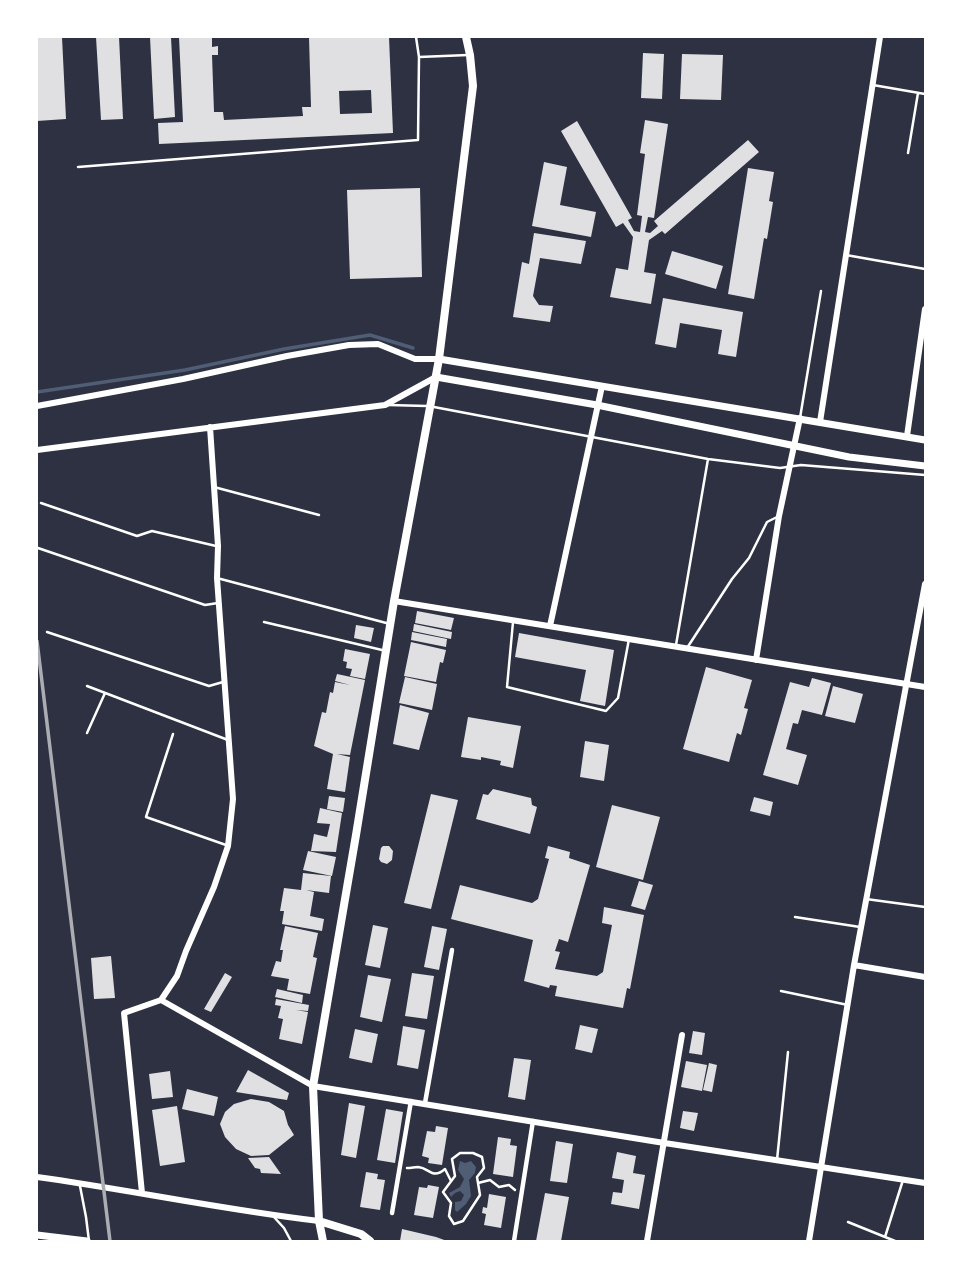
<!DOCTYPE html>
<html>
<head>
<meta charset="utf-8">
<style>
	body { margin:0 }
	#map { position:relative; width:962px; height:1278px; overflow:hidden; background:#2d3142; font-family:"Public Sans",sans-serif }
	canvas { display:block }
	.frame { position:absolute; inset:0; border:38px solid #fff; pointer-events:none }
</style>
</head>
<body>
<div id="map">
<canvas width="962" height="1278"></canvas>
<div class="frame"></div>
</div>
<script>
const ctx = document.querySelector('canvas').getContext('2d');
ctx.lineJoin = 'round';
function fillPath(path, color) { ctx.fillStyle = color; ctx.fill(path, 'evenodd'); }
function strokePath(path, color, width, dash) { ctx.strokeStyle = color; ctx.lineWidth = width; ctx.lineCap = dash ? 'butt' : 'round'; ctx.setLineDash(dash || []); ctx.stroke(path); }
fillPath(new Path2D(`
	M460 1161 465 1163 471 1161 476 1167 475 1173 469 1180 471 1196 466 1204 457 1212 455 1210V1202L461 1201 464 1195 460 1191 455 1193 451 1197 449 1193 460 1187 464 1179 458 1170Z`), '#4f5d75');
strokePath(new Path2D(`
	M37 392 185 370 284 349 370 335 413 348`), '#4f5d75', 3.5);
fillPath(new Path2D(`
	M37 37H62L66 119 37 121Z
	M96 37H119L123 119 101 120Z
	M150 37H171L175 117 154 119Z
	M179 37H212V47L218 46V55H212L214 112H223L224 120 303 116 302 107H311L309 37H389L393 133 159 144 158 123 183 122ZM371 90 372 113 340 114 339 91Z
	M643 53 664 54 662 99 641 98Z
	M682 54 723 55 721 100 680 99Z
	M645 120 668 124 654 218 648 217 645 232 650 233 658 226 654 221 748 140 759 152 665 234 662 231 649 240 644 272 656 274 651 304 610 297 616 268 628 270 633 237 623 223 616 227 561 131 577 121 632 218 628 220 634 231 640 232 642 216 637 215 645 154 640 153Z
	M544 162 567 167 560 205 596 212 591 237 532 226Z
	M748 168 774 172 769 201 773 202 767 239 764 238 754 299 728 294Z
	M420 188 422 277 350 279 347 190Z
	M534 233 586 241 581 264 540 258 533 296 539 305 553 306 550 322 513 317 522 262 529 264Z
	M672 251 723 266 716 289 665 274Z
	M663 298 743 312 736 357 718 354 722 330 680 323 676 348 655 344Z
	M417 611 454 618 451 630 415 623Z
	M414 624 452 632 451 639 413 631Z
	M356 625 374 628 371 642 354 638Z
	M412 632 447 639 446 647 411 640Z
	M519 633 614 650 605 706 580 701 586 670 515 657Z
	M411 642 446 650 443 663 440 662 436 682 404 676Z
	M345 649 370 654 365 679 350 676 352 669 346 668 347 662 343 661Z
	M706 667 752 680 744 708 748 709 741 735 737 733 729 762 683 749Z
	M337 674 365 680 350 755 337 754 350 757 345 792 327 789 333 754 314 746 322 712 326 713 330 692 333 693 335 682 350 685 335 681Z
	M405 677 437 684 432 710 399 703Z
	M812 678 831 683 822 715 802 710 798 724 793 723 786 749 807 755 798 785 763 775 790 682 809 687Z
	M833 686 863 694 855 723 825 716Z
	M400 705 429 713 419 750 393 744Z
	M468 717 521 726 513 768 500 765 501 761 481 757V760L461 757Z
	M585 741 609 745 604 781 580 777Z
	M493 789 531 798 532 805 537 807 530 834 476 819 483 794 488 795Z
	M431 794 458 800 431 909 404 903Z
	M329 796 345 798 343 812 327 809Z
	M754 797 773 802 770 816 750 811Z
	M612 805 660 817 643 880 596 867Z
	M320 808 342 813 336 852 311 851 314 834 327 837 330 824 317 823Z
	M383 846H389L393 851 392 860 387 864 381 862 379 859 381 848Z
	M548 846 570 852 569 858 590 865 568 942 559 939 555 951 560 952 555 969 597 976 603 972 612 925 602 923 604 907 644 915 630 989 627 988 623 1008 555 996 557 986 550 985 549 988 524 981 533 940 451 919 460 885 532 903 538 899 549 859 545 858Z
	M308 851 336 857 332 876 303 870Z
	M303 873 331 876 329 893 306 890 314 892 310 916 324 919 322 931 282 924 284 911H280L284 888 301 890Z
	M639 881 653 885 645 910 631 906Z
	M373 925 388 928 380 968 365 965Z
	M285 926 318 933 313 957 317 958 310 994 287 990 289 979 271 976 276 961 281 962 283 950H280Z
	M432 926 447 929 439 970 424 967Z
	M111 956 115 998 94 999 91 958Z
	M225 973 232 977 211 1012 204 1009Z
	M412 973 434 976 427 1019 405 1016Z
	M368 975 391 979 382 1022 360 1017Z
	M277 989 303 995 302 1003 275 997Z
	M276 999 309 1005 308 1011 296 1010 308 1012 302 1044 279 1039 283 1019 278 1018 281 1006 275 1005Z
	M580 1025 598 1029 592 1053 575 1049Z
	M403 1026 425 1030 418 1069 397 1065Z
	M355 1029 378 1034 372 1063 349 1058Z
	M693 1031 705 1033 702 1055 689 1053Z
	M514 1058 531 1060 525 1100 508 1097Z
	M686 1061 707 1065 702 1091 681 1087Z
	M709 1063 717 1065 712 1092 703 1090Z
	M248 1070 289 1093 287 1100 236 1092Z
	M170 1071 173 1097 152 1099 149 1074Z
	M187 1089 218 1097 214 1116 182 1109Z
	M251 1099 269 1102 284 1111 288 1125 294 1135 269 1155 251 1156 236 1149 225 1137 220 1124 225 1112 234 1104Z
	M349 1103 365 1106 356 1158 341 1155Z
	M177 1106 185 1162 160 1166 152 1110Z
	M386 1109 403 1112 395 1163 377 1160Z
	M683 1111 698 1113 694 1131 680 1128Z
	M436 1126 448 1128 442 1165 428 1163 429 1158 422 1156 427 1131 435 1132Z
	M498 1137 511 1139 510 1145 517 1146 513 1177 493 1174Z
	M556 1141 573 1144 567 1183 550 1181Z
	M617 1152 636 1156 633 1173 645 1175 639 1209 611 1204 613 1192 622 1193 624 1180 612 1178Z
	M269 1157 281 1174 261 1173 260 1169 255 1168 248 1158Z
	M366 1172 378 1174 377 1179 385 1180 380 1210 360 1207Z
	M428 1185 439 1187 433 1218 414 1215 419 1187 427 1188Z
	M545 1193 569 1197 561 1241H536Z
	M489 1194 506 1197 501 1228 484 1225 486 1214 482 1213 483 1207 487 1208Z
	M402 1229 436 1237 447 1241H400Z`), '#e0e0e3');
strokePath(new Path2D(`
	M460 1153H473L482 1157 484 1168 477 1177 480 1195 463 1221 454 1224 449 1216 451 1203 443 1192 455 1176 452 1159Z
	M407 1168C411 1168 415 1167 418 1167 430 1168 432 1180 445 1169L451 1181
	M478 1183 490 1180 499 1187 509 1185 515 1190`), '#fff', 2.5);
strokePath(new Path2D(`
	M419 57 468 55
	M873 85 925 94
	M908 153 918 93
	M78 167 418 140 419 57 416 37
	M846 255 925 269
	M388 405 427 406
	M434 407 708 459 780 468 801 465 925 475
	M800 418 821 291
	M214 487 319 515
	M41 503 137 536 152 531 216 546
	M38 548 205 605 218 603
	M217 578 390 624
	M264 622 382 650
	M513 622 507 687 606 711 618 698 629 639
	M47 632 209 686 223 682
	M676 645 708 459
	M687 648 732 579 749 558 767 522 777 517
	M87 686 228 740
	M87 733 105 693
	M173 734 146 817 226 845
	M866 899 925 907
	M795 917 860 927
	M781 991 848 1005
	M777 1160 788 1052
	M80 1186 86 1217 89 1241
	M273 1216 284 1228 291 1241
	M848 1222 895 1241
	M885 1237 903 1180`), '#fff', 2.5);
strokePath(new Path2D(`
	M425 1103 452 950
	M392 1213 411 1101
	M514 1241 533 1121`), '#fff', 4.5);
strokePath(new Path2D(`
	M37 406 183 379 287 356 349 345 378 344 415 359H439
	M820 422 880 37
	M907 436 925 309
	M37 450 385 405 436 377
	M394 601 925 687
	M550 626 602 386
	M756 660 779 516 800 418
	M854 965 925 977
	M161 1000 177 976 186 951 214 887 228 846 233 799 217 578 218 546 210 427
	M37 1177C131 1190 225 1210 319 1221
	M142 1193 124 1013 161 1000 313 1086 658 1142 925 1183
	M647 1241 682 1035
	M809 1241 854 965 925 584`), '#fff', 6);
strokePath(new Path2D(`
	M439 359 925 440
	M436 377 597 405 849 457 925 466
	M37 1235 87 1241`), '#fff', 7);
strokePath(new Path2D(`
	M319 1221 361 1234 370 1241
	M323 1241 319 1221 313 1086 356 835 394 601 439 359 473 86 470 55 466 37`), '#fff', 8);
strokePath(new Path2D(`
	M37 641 110 1241`), '#abadb3', 3.5);
</script>
</body>
</html>
